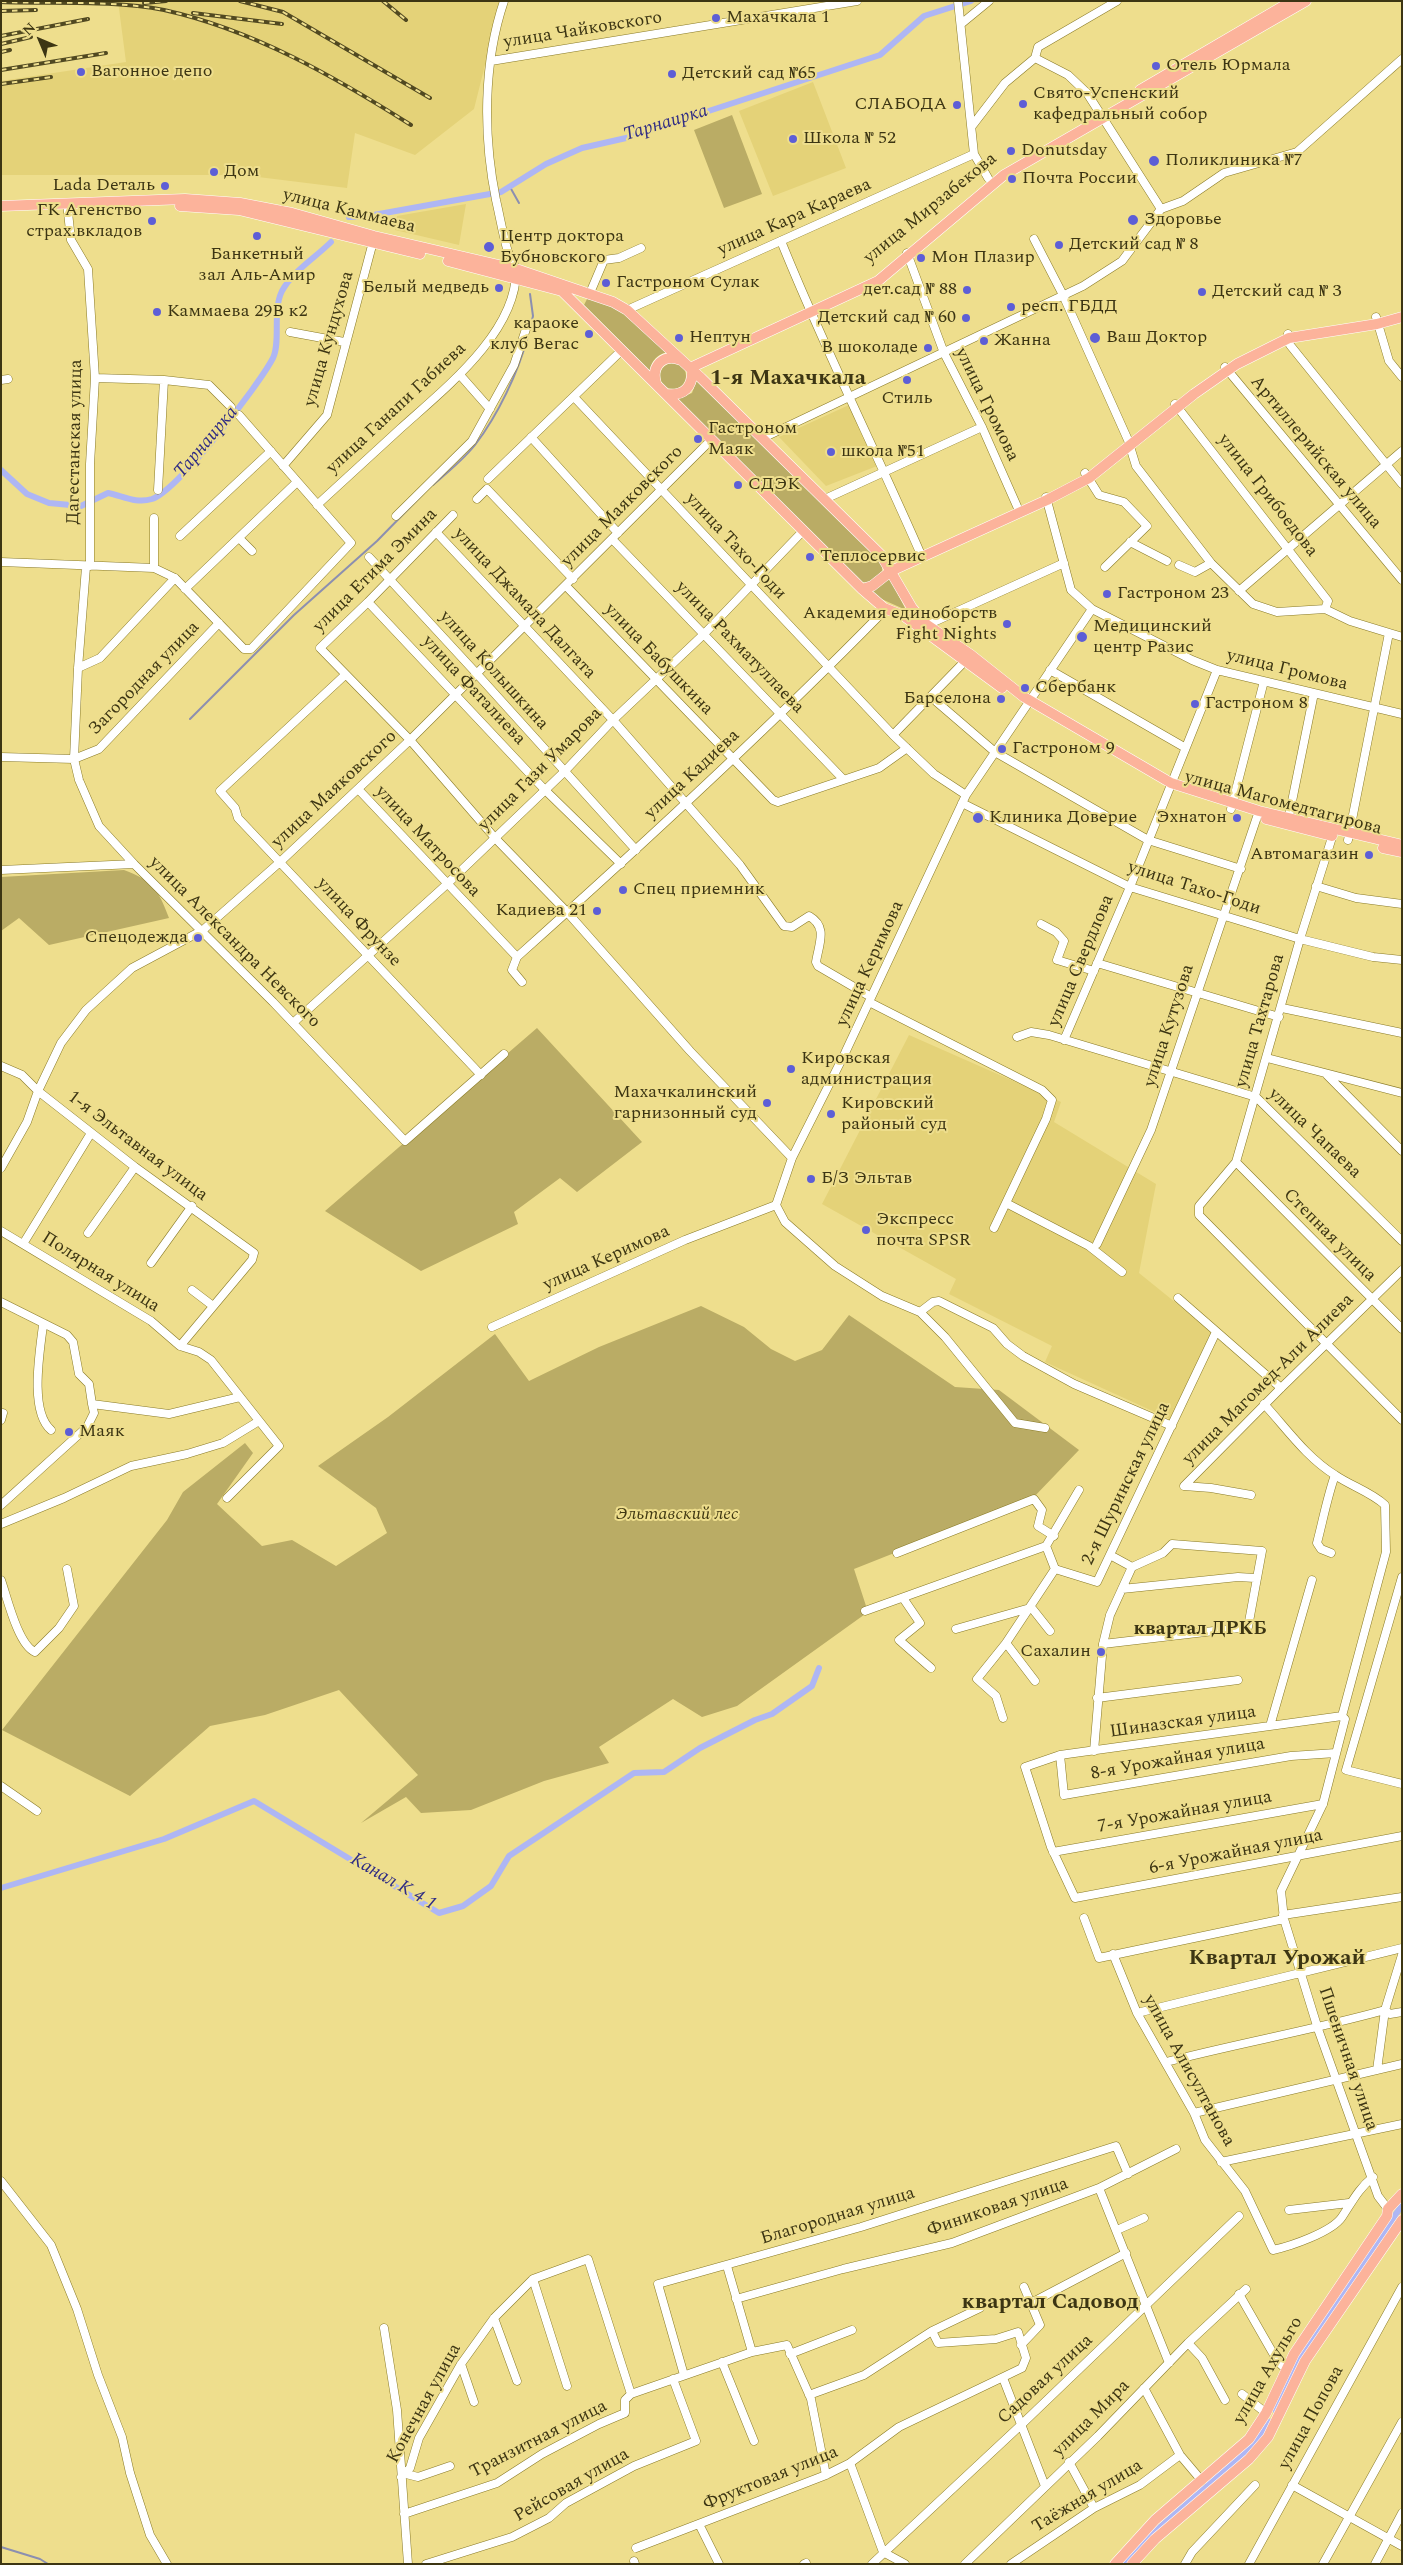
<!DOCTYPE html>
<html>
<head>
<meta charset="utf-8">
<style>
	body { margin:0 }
	#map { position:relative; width:1403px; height:2565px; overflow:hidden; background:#eede8d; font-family:Spectral,serif }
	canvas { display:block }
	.frame { position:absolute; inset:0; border:2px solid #3c3513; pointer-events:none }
	.north { position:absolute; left:15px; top:15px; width:50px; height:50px; -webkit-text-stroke:4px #eede8d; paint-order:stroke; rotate:315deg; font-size:14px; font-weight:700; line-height:20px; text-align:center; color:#3c3513 }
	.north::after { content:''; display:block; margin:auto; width:18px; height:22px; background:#3c3513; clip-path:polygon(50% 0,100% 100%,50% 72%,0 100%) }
</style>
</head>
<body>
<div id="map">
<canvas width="1403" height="2565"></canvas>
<div class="frame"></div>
<div class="north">N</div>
</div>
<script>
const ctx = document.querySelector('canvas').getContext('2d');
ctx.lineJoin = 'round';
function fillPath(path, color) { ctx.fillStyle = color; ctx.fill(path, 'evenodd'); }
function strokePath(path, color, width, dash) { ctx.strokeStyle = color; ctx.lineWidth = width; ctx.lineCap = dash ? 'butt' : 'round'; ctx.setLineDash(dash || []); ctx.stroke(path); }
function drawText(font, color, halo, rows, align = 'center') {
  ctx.font = font + ' Spectral,serif'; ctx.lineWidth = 4; ctx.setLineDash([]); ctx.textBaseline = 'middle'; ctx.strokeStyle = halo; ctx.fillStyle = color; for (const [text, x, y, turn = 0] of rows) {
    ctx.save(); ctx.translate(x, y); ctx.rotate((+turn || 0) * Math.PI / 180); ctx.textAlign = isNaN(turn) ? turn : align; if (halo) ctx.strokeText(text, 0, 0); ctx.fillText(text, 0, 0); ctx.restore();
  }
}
fillPath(new Path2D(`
	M118 1H501L474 109 415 155 355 133 347 188 242 175H1V81L126 62Z
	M813 82 846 168 773 196 739 111Z
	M466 204 459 245 395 230 397 216Z
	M849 405 877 466 826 486 779 437Z
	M909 1035 1061 1102 1054 1122 1156 1184 1139 1273 1212 1332 1170 1419 1045 1362 1052 1346 949 1294 956 1279 822 1204Z`), '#e4d278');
fillPath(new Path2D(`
	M732 115 762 194 724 208 694 130Z
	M587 299 611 305 627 314 668 352C658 354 651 360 650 371L584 305Z
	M660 376a13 13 0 1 1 26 0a13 13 0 1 1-26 0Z
	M697 379 882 563V571L870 583 862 582 677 399 692 393Z
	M889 577 906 610 877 597 871 591Z
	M124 870C153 881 158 889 169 918L49 945 19 918 1 931V877Z
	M537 1028 642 1142 577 1192 560 1178 514 1212 518 1224 421 1271 325 1211Z
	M701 1306 744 1327 771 1349 795 1361 822 1350 849 1315 955 1387 999 1390 1079 1450 1033 1498 854 1569 868 1612 737 1706 702 1717 673 1699 599 1747 609 1763 544 1781 471 1810 421 1813 406 1797 361 1823 418 1775 339 1690 265 1715 210 1726 130 1796 2 1730 167 1520 183 1492 245 1443 253 1453 217 1504 262 1546 292 1540 336 1566 387 1533 376 1508 318 1466 388 1417 495 1334 529 1381 599 1347Z`), '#baac65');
strokePath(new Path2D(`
	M510 187 519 203
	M530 329 533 316 530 294
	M433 485C447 473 463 460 475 445 498 415 518 373 528 336
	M190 719 294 615 377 541 424 493
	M1 2547 40 2559 48 2564`), '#8c8fb0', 2);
strokePath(new Path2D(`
	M349 217 368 216 501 192 546 164 582 148 626 138 880 55 924 16 971 1
	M1 470 27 494 49 503 81 506 108 493C123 496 136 504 152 499 178 490 259 385 273 358 281 342 272 311 282 291 293 271 315 258 331 242
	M1 1888 164 1839 254 1801 439 1913 463 1906 491 1886 509 1856 634 1773 664 1772 700 1748 755 1720 772 1714 812 1686 819 1668
	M1276 2411 1296 2363 1402 2205
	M1125 2564 1151 2535 1253 2446 1270 2422`), '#aeb6f4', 6);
const minor = new Path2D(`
	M958 1 974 154 988 178
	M961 24 989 1
	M1035 58 1068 75 1087 93 1161 209
	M491 61 857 1
	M972 126 1005 83 1035 58 1038 47 1117 1
	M67 203 71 240 88 269 95 378 90 464V566
	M1034 239 1063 295 1128 440 1136 466 1211 563 1253 604 1277 612 1325 609 1350 621 1402 637
	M781 241C824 348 876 451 922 557
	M907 253 944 353 982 427 1020 513
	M590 293 604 260 619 258 641 248
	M627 310 974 154
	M1376 317 1389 361 1402 377
	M290 332 344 342
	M1288 334 1290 345 1402 484
	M1225 367 1402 580
	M460 375 490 409
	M95 378 164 380 209 385 231 407
	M1 380 8 379
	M574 397 893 735 934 774 966 795
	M1175 404 1328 601 1325 609
	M531 437 618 533
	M763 438 1083 286 1122 261 1161 209 1183 201 1224 173 1297 152 1402 59
	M283 466 327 415 374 238
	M1085 473 1099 495 1124 502 1147 526 1105 567
	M488 479 622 350
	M158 490 164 380
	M1046 497 1071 590 1092 609 1192 660 1217 670 1402 714
	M477 499 487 489 573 579
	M825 499 982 427
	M317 505C345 479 373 454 401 428 443 390 518 332 516 269 515 264 510 257 508 252 503 236 500 217 496 200 483 136 483 63 504 1
	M453 515 368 602 320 648 410 740 495 838 567 912 690 1051 792 1158
	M396 516 472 441 514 365 526 329
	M436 532 613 720 740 865 784 926 792 927 809 916C828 927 819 943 816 962L818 966 871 997
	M180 536 271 451
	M239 538 252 551
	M612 539 843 779
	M1130 542 1167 561
	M369 557 477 674 636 850
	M1 562 154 568 175 578 244 649H251L351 543 239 415
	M1179 565 1195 572 1211 563
	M86 567 78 668 74 759 79 780 99 826 134 864
	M154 568V518
	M566 586 773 800 778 802 879 768 907 748
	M185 589 297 482
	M1239 591 1402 451
	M368 602 544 789 621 864
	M927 625 1064 563
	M78 668 100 658 175 578
	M1050 670 1184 747
	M345 675 220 791 235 808 238 818 481 1075
	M931 697 995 752 1148 840 1241 869
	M893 735 968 658
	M1 757 74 759 99 749 219 623
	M358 789 517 957 512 970 522 982
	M962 803 1130 887 1300 939 1373 957 1402 960
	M1231 809 1264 681
	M1288 821 1314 693
	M1334 831 1300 939 1236 1162 1199 1206V1215L1402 1420
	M1348 840 1389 633
	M1 870 134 864 273 1002 405 1141 504 1054
	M1316 886 1356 898 1402 904
	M1041 924 1056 932 1064 941 1057 960 1094 971
	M517 957C640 847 762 735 878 617L884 608
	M1097 963 1279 1017
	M869 1002 1042 1090 1052 1100 1046 1119 994 1228
	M1282 1008 1402 1033
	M293 1023 446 885 564 772 613 720 704 634 803 531
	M1017 1037 1031 1032 1049 1035 1256 1097 1402 1241
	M1064 1040 1130 887 1217 670
	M1267 1058 1402 1093
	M1 1066 22 1075 38 1091 135 1167 254 1253 252 1260 180 1346
	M1327 1075 1402 1151
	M1236 1162 1402 1329
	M1 1168 27 1122 38 1091 61 1043 86 1010 132 968 203 930 280 862 410 740 712 439
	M1006 1203 1089 1246 1122 1272
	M776 1205 785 1222 835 1266 882 1296 920 1312 933 1302 939 1301 993 1328 1007 1344 1023 1356 1074 1384 1172 1426
	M1 1231 151 1321 180 1346 199 1352 211 1360 279 1446 227 1498
	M88 1233 135 1167
	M23 1244 91 1133
	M1097 1244 1151 1130 1259 811
	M151 1263 192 1206
	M192 1290 213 1306
	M1178 1298 1281 1388
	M1 1302 67 1335 73 1342 79 1374 89 1384 92 1404 169 1414 240 1397
	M920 1312 945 1337 1015 1423 1045 1428
	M43 1325C40 1351 29 1411 51 1430
	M492 1327 685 1240 776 1205 792 1158 845 1053 966 795 1092 609
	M1264 1404C1287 1429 1306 1457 1335 1475 1351 1486 1371 1492 1385 1505L1386 1552 1342 1716
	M1 1420 3 1413
	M1079 1490 1046 1546 1055 1569 1097 1582 1216 1332
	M1251 1495 1211 1488 1184 1486 1281 1388 1402 1270
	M1 1505 87 1427 94 1413 92 1404
	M1 1524 64 1498 131 1466 187 1454 223 1443 259 1421
	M897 1553 1034 1499 1042 1510 1038 1526 1054 1536
	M1331 1553 1321 1549 1317 1543C1323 1520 1327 1498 1335 1475
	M1402 1577 1346 1770 1402 1784
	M1 1580C7 1597 18 1645 35 1652L59 1628 74 1606 67 1569
	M1122 1589 1238 1577 1255 1578
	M903 1598 920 1623 899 1640 931 1668
	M1031 1607 1050 1631
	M865 1611 1046 1546
	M956 1629 1030 1608
	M1006 1643 1035 1681
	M1103 1644 1248 1627 1262 1551 1172 1544 1163 1553 1132 1567
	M1097 1698 1238 1680
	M1003 1718 996 1696 977 1679 1006 1643 1055 1569
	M1270 1726 1312 1580
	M1094 1751 1103 1644 1110 1615 1132 1567 1110 1555
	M1060 1755 1064 1795 1291 1756 1336 1753
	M1 1786 37 1811
	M1053 1852 1323 1804
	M1283 1915 1402 1897
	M1084 1918 1099 1958 1284 1919
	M1113 1954 1137 2013 1194 2113 1205 2140 1245 2191 1273 2250C1291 2246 1332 2232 1342 2217 1352 2202 1359 2188 1373 2177
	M1137 2013 1402 1948
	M1166 2062C1239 2043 1313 2030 1385 2010L1390 2014 1402 2012
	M1377 2070 1385 2010 1402 1955
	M1194 2113 1402 2064
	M1221 2162 1402 2124
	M1 2181 51 2245 77 2309 98 2375 122 2437 130 2473 150 2535 167 2564
	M1099 2188 1169 2363
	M1388 2209 1378 2196 1318 2029 1284 1919 1281 1891 1323 1804 1345 1719 1342 1716 1060 1755 1025 1767 1051 1847 1075 1898 1402 1836
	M1289 2210 1349 2203
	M1117 2230 1144 2218
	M727 2266 752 2352
	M533 2279 567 2386
	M1239 2294 1278 2362 1286 2369
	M736 2299 843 2269 952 2243 1099 2188 1176 2149
	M1031 2303 1126 2253
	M494 2318 517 2381
	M384 2328 397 2410 408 2564
	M1188 2343 1202 2358 1225 2400
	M1021 2345 1040 2325 1024 2287
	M790 2354 852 2330
	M722 2362 754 2441
	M461 2364 474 2402
	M684 2375 658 2284 861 2227 1116 2146 1128 2174
	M1003 2378 1045 2486
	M1144 2388 1180 2455 1202 2481
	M1242 2394 1266 2413
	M809 2395 864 2375 932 2331 980 2308
	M1069 2462 1094 2508
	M850 2463 883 2552 905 2564
	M406 2474 418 2477 450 2466
	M401 2477 410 2468 419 2438 461 2364 494 2318 533 2279 588 2259 631 2394
	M1292 2485 1402 2546
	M404 2514 497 2483 542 2454 599 2424 625 2413V2400L631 2394 752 2352 787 2345 811 2399 826 2475
	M699 2524 719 2564
	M636 2548 826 2475 850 2463 899 2427 1022 2368 1026 2358 1018 2332 996 2339 938 2343 932 2331
	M634 2561 635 2564
	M426 2564 512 2537 549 2518 566 2503 634 2466 696 2441 673 2379
	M804 2564 806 2563
	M872 2564 1022 2424 1239 2216
	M965 2564 1098 2436 1188 2343 1246 2289
	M1011 2564 1094 2508 1140 2485 1180 2455
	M1185 2564 1192 2552 1255 2485
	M1249 2564 1402 2287
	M1323 2564 1402 2422
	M1375 2564 1402 2513`);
const major = new Path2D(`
	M1140 90 1292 1
	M1 206 185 199 240 203 292 213 374 236 516 269 613 302 627 310 701 378 881 555 912 608 927 625 971 655 1024 697 1171 783 1259 811 1402 845
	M180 206 239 210 420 254
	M448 261 562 291 862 589 884 608 904 616 1002 688
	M690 368 878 281 1004 175 1306 1
	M656 383C651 366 663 353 681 360
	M667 394C684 396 693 387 692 370
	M862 589 872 586 891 571 1047 500 1089 478 1194 394 1237 364 1289 338 1377 324 1402 317
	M1266 819 1332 836
	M1383 848 1402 852
	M1115 2564 1155 2520 1249 2439 1266 2413 1294 2354 1387 2216 1388 2209 1402 2194
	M1132 2564 1155 2539 1249 2459 1268 2437 1305 2361 1402 2220`);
strokePath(minor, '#897a26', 9);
strokePath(major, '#fff', 11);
strokePath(minor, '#fff', 8);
strokePath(major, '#fcb39b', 10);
const rail = new Path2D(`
	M240 1 283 12 430 98
	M383 1 406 20
	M1 2C55 4 112 0 164 10 254 30 335 77 411 125
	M144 3 166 1
	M1 11 36 10
	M193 13 282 24
	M1 36 88 19
	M1 44 31 37
	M1 52 10 50
	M1 70 106 53
	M1 84 51 77`);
strokePath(rail, '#514921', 4);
strokePath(rail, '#eede8d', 2, [5.5]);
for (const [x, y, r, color] of [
	[716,18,5,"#5d5ed6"],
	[1156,66,5,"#5d5ed6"],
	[81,72,5,"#5d5ed6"],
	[672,74,5,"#5d5ed6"],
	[1023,104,5,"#5d5ed6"],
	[957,105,5,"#5d5ed6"],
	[793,139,5,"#5d5ed6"],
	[1011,151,5,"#5d5ed6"],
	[1154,161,6,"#5d5ed6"],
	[214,172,5,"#5d5ed6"],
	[1012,179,5,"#5d5ed6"],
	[165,186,5,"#5d5ed6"],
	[1133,220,6,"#5d5ed6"],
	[152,221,5,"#5d5ed6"],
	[257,236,5,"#5d5ed6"],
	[1059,245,5,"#5d5ed6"],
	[489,247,6,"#5d5ed6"],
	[921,258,5,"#5d5ed6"],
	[606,283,5,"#5d5ed6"],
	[499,288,5,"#5d5ed6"],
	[967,290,5,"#5d5ed6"],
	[1202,292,5,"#5d5ed6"],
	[1011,307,5,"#5d5ed6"],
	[157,312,5,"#5d5ed6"],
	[966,318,5,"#5d5ed6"],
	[589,334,5,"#5d5ed6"],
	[679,338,5,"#5d5ed6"],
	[1095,338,6,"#5d5ed6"],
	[984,341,5,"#5d5ed6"],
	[928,348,5,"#5d5ed6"],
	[907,380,5,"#5d5ed6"],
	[698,439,5,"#5d5ed6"],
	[831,452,5,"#5d5ed6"],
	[738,485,5,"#5d5ed6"],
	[810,557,5,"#5d5ed6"],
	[1107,594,5,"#5d5ed6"],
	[1007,624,5,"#5d5ed6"],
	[1082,637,6,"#5d5ed6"],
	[1025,688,5,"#5d5ed6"],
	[1001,699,5,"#5d5ed6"],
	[1195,704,5,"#5d5ed6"],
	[1002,749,5,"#5d5ed6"],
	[978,818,6,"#5d5ed6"],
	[1237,818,5,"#5d5ed6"],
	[1369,855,5,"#5d5ed6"],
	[623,890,5,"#5d5ed6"],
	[597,911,5,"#5d5ed6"],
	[198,938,5,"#5d5ed6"],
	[791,1069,5,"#5d5ed6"],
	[767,1103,5,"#5d5ed6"],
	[831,1114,5,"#5d5ed6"],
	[811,1179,5,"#5d5ed6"],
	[866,1230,5,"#5d5ed6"],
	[69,1432,5,"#5d5ed6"],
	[1101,1652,5,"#5d5ed6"]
]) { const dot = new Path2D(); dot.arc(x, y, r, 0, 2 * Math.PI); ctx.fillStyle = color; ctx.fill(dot); strokePath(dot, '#eede8d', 2); }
drawText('18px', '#3c3513', '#eede8d', [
	["Махачкала 1",726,18],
	["Отель Юрмала",1166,66],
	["Вагонное депо",91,72],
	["Детский сад №65",682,74],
	["Свято-Успенский",1033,94],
	["кафедральный собор",1033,115],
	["СЛАБОДА",947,105,"right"],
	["Школа № 52",803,139],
	["Donutsday",1021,151],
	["Поликлиника №7",1165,161],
	["Дом",224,172],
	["Почта России",1022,179],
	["Lada Dеталь",155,186,"right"],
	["ГК Агенство",142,211,"right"],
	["страх.вкладов",142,232,"right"],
	["Здоровье",1144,220],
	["Центр доктора",500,237],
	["Бубновского",500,258],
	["Детский сад № 8",1069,245],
	["Банкетный",257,255,"center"],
	["зал Аль-Амир",257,276,"center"],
	["Мон Плазир",931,258],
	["Гастроном Сулак",616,283],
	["Белый медведь",489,288,"right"],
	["дет.сад № 88",957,290,"right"],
	["Детский сад № 3",1212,292],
	["респ. ГБДД",1021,307],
	["Каммаева 29В к2",167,312],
	["Детский сад № 60",956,318,"right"],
	["караоке",579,324,"right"],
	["клуб Вегас",579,345,"right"],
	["Нептун",689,338],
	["Ваш Доктор",1106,338],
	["Жанна",994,341],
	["В шоколаде",918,348,"right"],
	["Стиль",907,399,"center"],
	["Гастроном",708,429],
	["Маяк",708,450],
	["школа №51",841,452],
	["СДЭК",748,485],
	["Теплосервис",820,557],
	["Гастроном 23",1117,594],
	["Академия единоборств",997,614,"right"],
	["Fight Nights",997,635,"right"],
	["Медицинский",1093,627],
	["центр Разис",1093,648],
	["Сбербанк",1035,688],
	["Барселона",991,699,"right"],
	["Гастроном 8",1205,704],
	["Гастроном 9",1012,749],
	["Клиника Доверие",989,818],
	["Эхнатон",1227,818,"right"],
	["Автомагазин",1359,855,"right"],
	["Спец приемник",633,890],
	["Кадиева 21",587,911,"right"],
	["Спецодежда",188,938,"right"],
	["Кировская",801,1059],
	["администрация",801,1080],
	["Махачкалинский",757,1093,"right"],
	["гарнизонный суд",757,1114,"right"],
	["Кировский",841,1104],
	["районый суд",841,1125],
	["Б/З Эльтав",821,1179],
	["Экспресс",876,1220],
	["почта SPSR",876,1241],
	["Маяк",79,1432],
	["Сахалин",1091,1652,"right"]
], 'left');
drawText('18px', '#3c3513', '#eede8d', [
	["улица Чайковского",583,31,-9],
	["улица Мирзабекова",931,209,-39],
	["улица Каммаева",349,212,14],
	["улица Кара Караева",795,218,-24],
	["улица Кундухова",330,339,-74],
	["улица Громова",986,405,64],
	["улица Ганапи Габиева",397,409,-43],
	["Дагестанская улица",76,442,-89],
	["Артиллерийская улица",1315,453,50],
	["улица Грибоедова",1267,496,52],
	["улица Маяковского",623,507,-45],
	["улица Тахо-Годи",735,547,47],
	["улица Етима Эмина",376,571,-45],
	["улица Джамала Далгата",524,604,47],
	["улица Рахматуллаева",739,648,46],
	["улица Бабушкина",658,660,46],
	["улица Колышкина",493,671,48],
	["улица Громова",1287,671,14],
	["Загородная улица",145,679,-46],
	["улица Фаталиева",473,691,47],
	["улица Гази Умарова",541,770,-45],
	["улица Кадиева",693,775,-43],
	["улица Маяковского",335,790,-43],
	["улица Магомедтагирова",1283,804,15],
	["улица Матросова",427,842,47],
	["улица Тахо-Годи",1194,889,18],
	["улица Фрунзе",358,923,47],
	["улица Александра Невского",234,943,45],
	["улица Свердлова",1082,961,-67],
	["улица Керимова",871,964,-65],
	["улица Тахтарова",1261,1021,-74],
	["улица Кутузова",1170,1026,-72],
	["улица Чапаева",1314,1134,44],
	["1-я Эльтавная улица",137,1147,37],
	["Степная улица",1329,1236,45],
	["улица Керимова",607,1259,-24],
	["Полярная улица",100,1273,32],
	["улица Магомед-Али Алиева",1269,1380,-45],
	["2-я Шуринская улица",1127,1484,-64],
	["Шиназская улица",1183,1723,-8],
	["8-я Урожайная улица",1178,1760,-10],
	["7-я Урожайная улица",1185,1813,-10],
	["6-я Урожайная улица",1236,1853,-11],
	["Пшеничная улица",1347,2059,71],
	["улица Алисултанова",1188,2071,61],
	["Финиковая улица",998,2208,-19],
	["Благородная улица",838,2217,-17],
	["улица Ахульго",1269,2371,-60],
	["Садовая улица",1046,2380,-43],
	["Конечная улица",425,2404,-61],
	["улица Попова",1312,2418,-61],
	["улица Мира",1092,2419,-45],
	["Транзитная улица",539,2440,-27],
	["Фруктовая улица",771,2479,-22],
	["Рейсовая улица",572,2486,-30],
	["Таёжная улица",1088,2497,-31]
]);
drawText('italic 18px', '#413913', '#eede8d', [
	["Эльтавский лес",677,1515]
]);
drawText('italic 19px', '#302d84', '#eede8d', [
	["Тарнаирка",666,124,-17],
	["Тарнаирка",207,443,-50],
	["Канал К 4 1",393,1883,30]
]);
drawText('bold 19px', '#3c3513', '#eede8d', [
	["квартал ДРКБ",1200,1630]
]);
drawText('bold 22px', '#3c3513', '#eede8d', [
	["1-я Махачкала",788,380],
	["Квартал Урожай",1277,1960],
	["квартал Садовод",1050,2304]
]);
</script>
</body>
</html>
